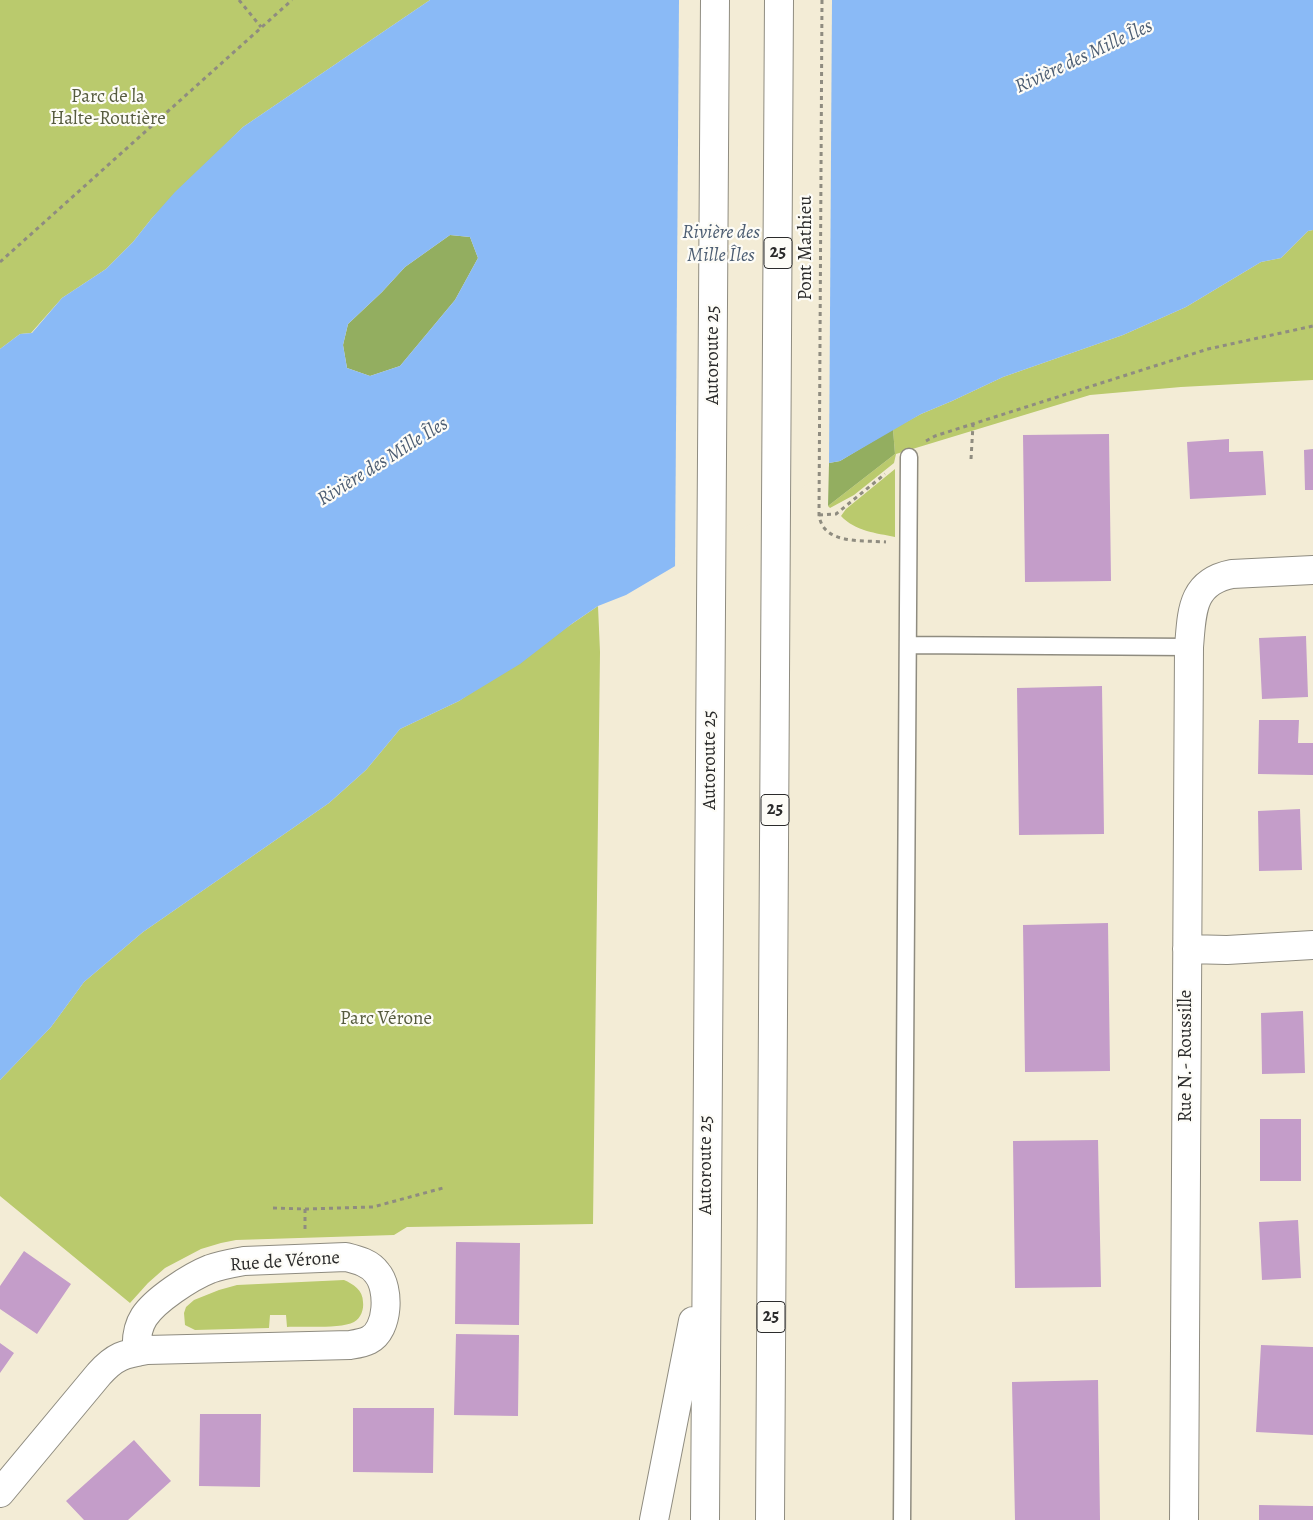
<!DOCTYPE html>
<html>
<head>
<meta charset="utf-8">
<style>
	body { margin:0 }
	canvas { display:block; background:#f3ecd6 }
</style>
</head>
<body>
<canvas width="1313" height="1520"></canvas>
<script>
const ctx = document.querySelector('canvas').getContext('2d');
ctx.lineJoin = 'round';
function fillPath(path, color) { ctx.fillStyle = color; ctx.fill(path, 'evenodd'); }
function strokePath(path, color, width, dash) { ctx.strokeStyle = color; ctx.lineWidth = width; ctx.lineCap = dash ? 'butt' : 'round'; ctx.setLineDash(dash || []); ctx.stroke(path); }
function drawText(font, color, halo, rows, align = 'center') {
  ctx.font = font + ' Alegreya,serif'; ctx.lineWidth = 4.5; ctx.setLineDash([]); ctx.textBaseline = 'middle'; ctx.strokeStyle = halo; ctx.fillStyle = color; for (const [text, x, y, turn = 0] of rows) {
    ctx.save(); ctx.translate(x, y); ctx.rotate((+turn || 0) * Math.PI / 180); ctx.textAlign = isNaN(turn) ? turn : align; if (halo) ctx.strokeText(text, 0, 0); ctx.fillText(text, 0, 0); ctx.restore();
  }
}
fillPath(new Path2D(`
	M0 0H430L243 127 152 218 133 242 106 269 62 298 31 333 20 334 0 349Z
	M1313 230V380L1181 387 1090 395 896 454 894 463 854 495 830 508 828 506 895 454 893 429 921 414 952 401 1003 377 1123 335 1186 307 1261 262 1281 258 1308 231Z
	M895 469V537C876 533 855 531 841 516L846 509Z
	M598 606 600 652 593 1224 407 1227 394 1235 236 1240 221 1243 201 1249 165 1268 148 1283 130 1303 0 1196V1080L51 1027 84 982 143 932 329 803 366 770 400 729 459 701Z
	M344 1280C353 1284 363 1290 363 1302 364 1309 361 1318 354 1322 341 1329 304 1326 287 1327L286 1315H270L269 1328 195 1330 185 1325 184 1313 186 1307 194 1300 219 1290 237 1285Z`), '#baca6d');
fillPath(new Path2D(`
	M450 235 470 237 478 258 455 300 400 366 370 376 347 368 343 345 348 324 382 292 405 267Z
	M893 429 895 454 828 506 829 463 840 461Z`), '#93ae60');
fillPath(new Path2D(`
	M430 0H1313V230L1308 231 1281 258 1261 262 1186 307 1123 335 1003 377 952 401 921 414 840 461 829 463 777 506 626 595 598 606 573 623 520 664 459 701 400 729 366 770 329 803 143 932 84 982 51 1027 0 1080V349L20 334 32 333 62 298 106 269 133 242 152 218 175 192 243 127ZM450 235 470 237 478 258 455 300 400 366 370 376 347 368 343 345 348 324 382 292 405 267Z`), '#8abaf6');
fillPath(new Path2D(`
	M679 0H832L829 466 778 508 675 569Z`), '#f3ecd6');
fillPath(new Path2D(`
	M1109 434 1111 581 1025 582 1023 435Z
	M1229 439V452L1263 451 1266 495 1190 499 1187 442Z
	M1313 449V490H1305L1304 450Z
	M1306 636 1308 697 1262 699 1259 638Z
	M1102 686 1104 834 1019 835 1017 688Z
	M1259 720H1299L1298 743H1313V775L1258 774Z
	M1300 809 1302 870 1259 871 1258 811Z
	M1108 923 1110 1071 1025 1072 1023 925Z
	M1303 1011 1305 1073 1262 1074 1261 1013Z
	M1260 1119H1301V1181H1260Z
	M1098 1140 1101 1287 1015 1288 1013 1141Z
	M1298 1220 1301 1278 1262 1280 1259 1222Z
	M456 1242 520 1243 519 1325 455 1324Z
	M24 1251 71 1284 37 1334 0 1309V1286Z
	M456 1334 519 1335 518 1416 454 1415Z
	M0 1343 14 1353 0 1373Z
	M1261 1345 1313 1347V1435L1256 1432Z
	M1098 1380 1100 1520H1015L1012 1382Z
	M353 1408H434L433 1473 353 1472Z
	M200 1414H261L260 1487 199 1486Z
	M134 1440 171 1481 128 1520H84L66 1501Z
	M1259 1505 1313 1506V1520H1259Z`), '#c49dc9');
const service = new Path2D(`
	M909 645 1189 647
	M902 1520 909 457`);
const minor = new Path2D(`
	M1187 949 1227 950 1313 945
	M0 1493 99 1374C115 1356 124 1354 147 1350L350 1345C356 1344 363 1343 369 1340 389 1330 390 1288 377 1273 370 1263 358 1260 346 1257L244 1261C233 1263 221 1265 210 1269 190 1277 155 1300 144 1317 137 1328 136 1340 137 1352
	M1184 1520 1189 647C1192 612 1191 582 1232 574L1313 570`);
const motorway = new Path2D(`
	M654 1520 693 1321
	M705 1520 715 0
	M770 1520 779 0`);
strokePath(service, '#8f8c80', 19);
strokePath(minor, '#8f8c80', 30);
strokePath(motorway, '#8f8c80', 30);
strokePath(new Path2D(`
	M239 0 261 27
	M822 0 819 515C823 545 862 540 886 542
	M0 262 292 0
	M926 441 935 436 1208 349 1313 326
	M971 459 973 425
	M819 515 836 514 885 474
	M273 1208 305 1209 373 1207 443 1188
	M305 1209V1229`), '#8f8c80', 3, [4, 4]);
strokePath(service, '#fff', 16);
strokePath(minor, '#fff', 28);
strokePath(motorway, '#fff', 28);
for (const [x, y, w] of [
	[778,253,28],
	[775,810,28],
	[771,1317,28]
]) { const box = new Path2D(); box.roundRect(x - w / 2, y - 15.5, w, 31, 4); ctx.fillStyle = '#fdfcf7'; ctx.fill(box); strokePath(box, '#2b2b2b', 1); }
drawText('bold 18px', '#2b2b2b', null, [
	["25",778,253],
	["25",775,810],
	["25",771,1317]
]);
drawText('19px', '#565b3f', '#fdfcf7', [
	["Parc de la",108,97],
	["Halte-Routière",108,119],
	["Parc Vérone",386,1019]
]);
drawText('19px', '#2b2b2b', '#fdfcf7', [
	["Pont Mathieu",806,248,-90],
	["Autoroute 25",713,355,-90],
	["Autoroute 25",710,760,-90],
	["Rue N.- Roussille",1186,1056,-90],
	["Autoroute 25",706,1165,-90],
	["Rue de Vérone",285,1262,-4]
]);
drawText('italic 20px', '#4c5d72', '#fdfcf7', [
	["Rivière des Mille Îles",1084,57,-25],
	["Rivière des",721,233],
	["Mille Îles",721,256],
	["Rivière des Mille Îles",383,462,-32]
]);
</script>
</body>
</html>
